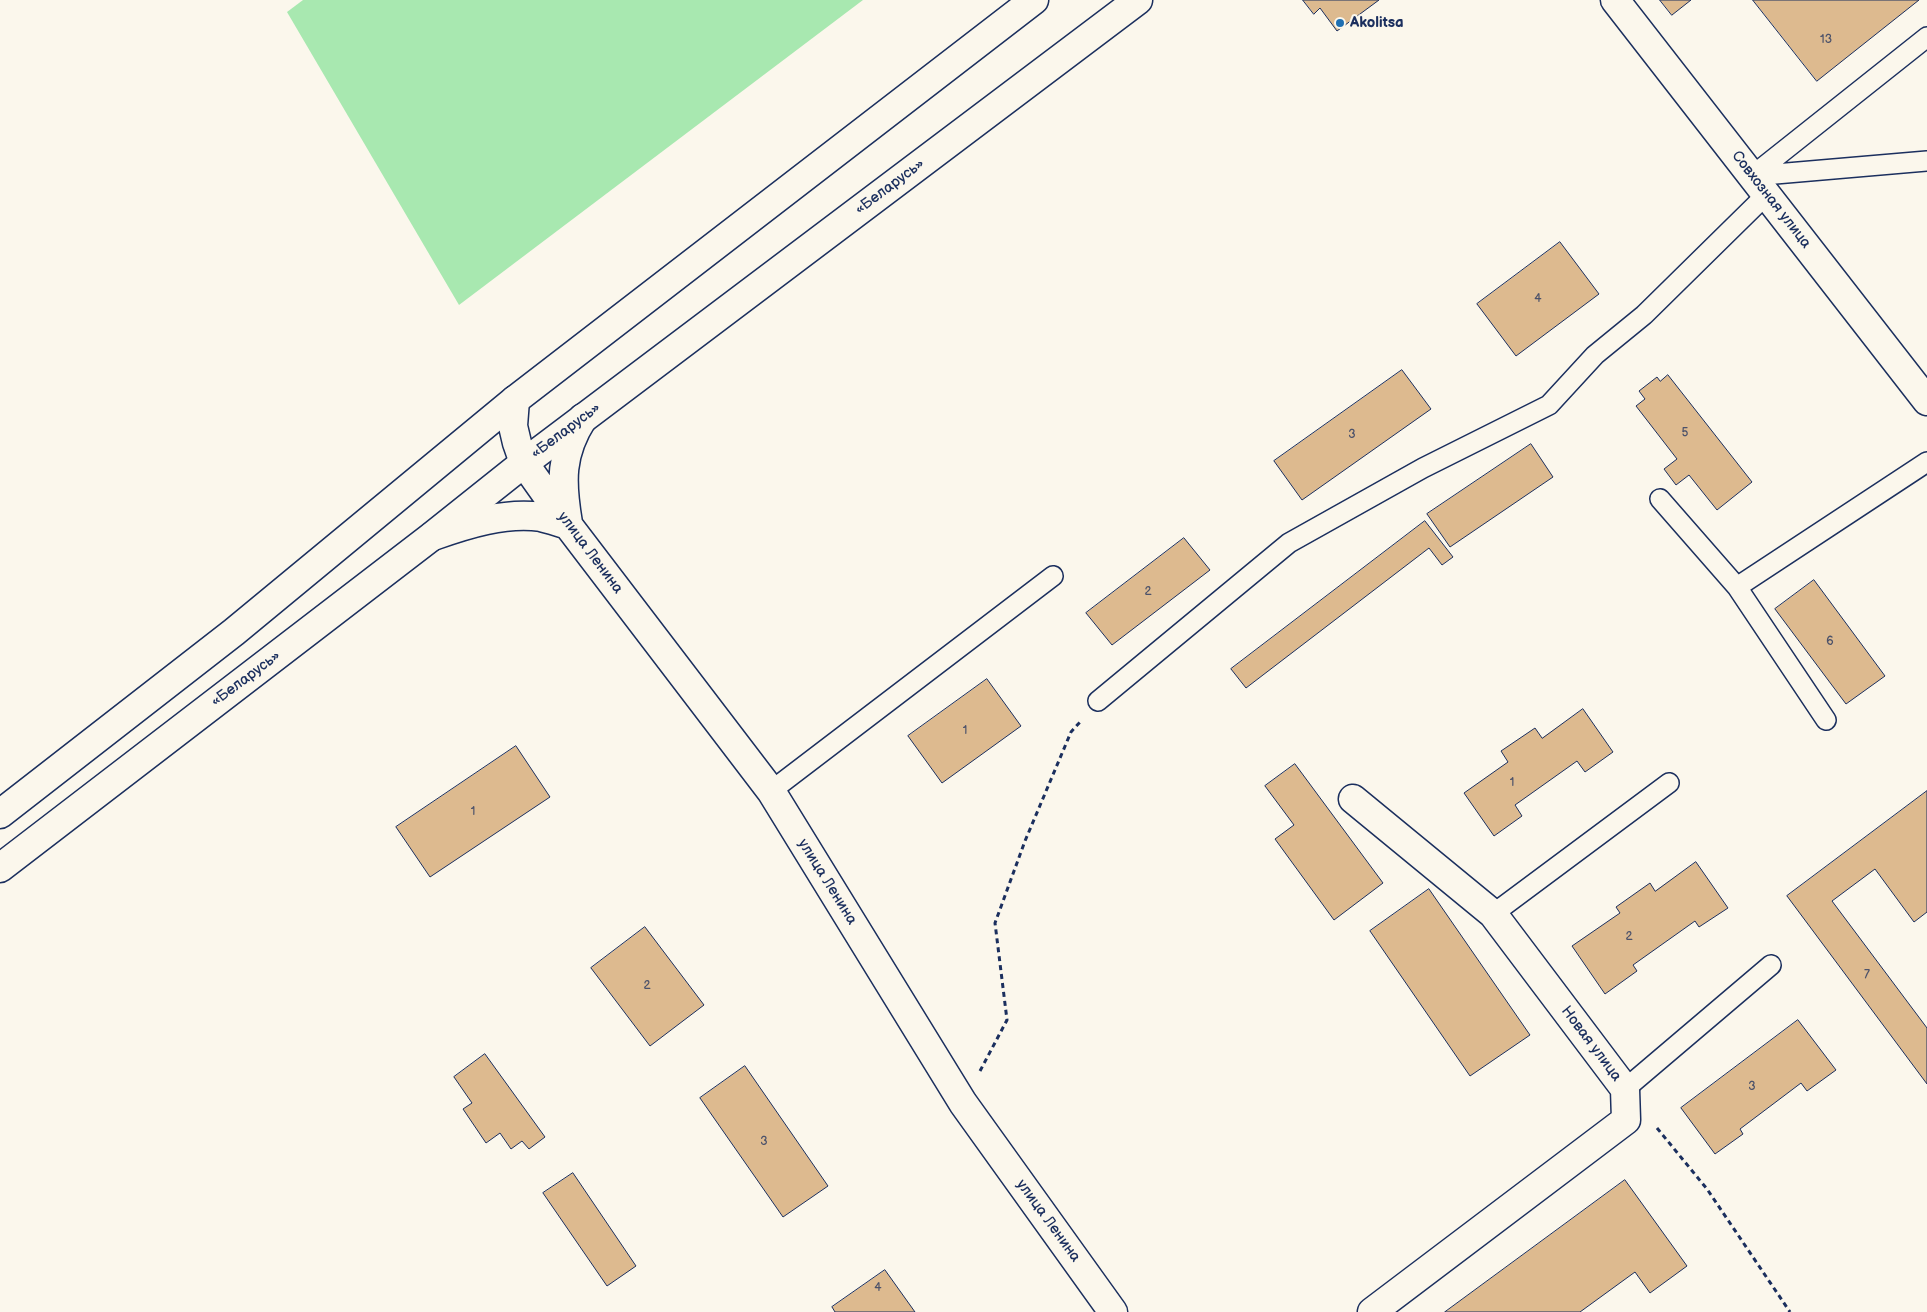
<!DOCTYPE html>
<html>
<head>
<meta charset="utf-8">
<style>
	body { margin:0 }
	canvas { display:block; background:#fbf7ec }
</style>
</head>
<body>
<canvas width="1927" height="1312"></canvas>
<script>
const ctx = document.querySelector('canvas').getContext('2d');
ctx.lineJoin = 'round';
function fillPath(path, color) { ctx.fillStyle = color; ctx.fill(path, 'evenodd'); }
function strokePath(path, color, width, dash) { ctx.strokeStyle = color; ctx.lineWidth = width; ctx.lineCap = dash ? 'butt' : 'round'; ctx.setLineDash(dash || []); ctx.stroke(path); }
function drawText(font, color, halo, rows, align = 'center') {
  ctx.font = font + ' "Balsamiq Sans",sans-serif'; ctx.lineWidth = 4; ctx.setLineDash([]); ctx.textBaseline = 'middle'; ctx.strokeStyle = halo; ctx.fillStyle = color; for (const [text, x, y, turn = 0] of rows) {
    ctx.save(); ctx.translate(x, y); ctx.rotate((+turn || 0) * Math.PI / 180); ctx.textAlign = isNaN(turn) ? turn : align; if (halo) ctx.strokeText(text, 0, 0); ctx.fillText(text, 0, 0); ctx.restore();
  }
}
fillPath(new Path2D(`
	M303 0H863L459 305 287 12Z`), '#a8e8b0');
const building = new Path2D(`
	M1303 0H1379L1337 31 1320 8 1314 14Z
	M1660 0H1691L1672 15Z
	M1753 0H1919L1817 81Z
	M1560 242 1599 294 1516 356 1477 304Z
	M1402 370 1431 409 1302 500 1274 461Z
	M1668 375 1752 482 1717 510 1689 475 1676 485 1664 469 1677 459 1636 406 1645 399 1639 391 1657 377 1660 381Z
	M1531 444 1553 477 1450 547 1427 514Z
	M1425 521 1453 557 1442 565 1429 548 1246 688 1231 669Z
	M1184 538 1210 570 1112 645 1086 613Z
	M1814 580 1885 676 1846 704 1775 609Z
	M987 679 1021 726 942 783 908 736Z
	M1583 709 1613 752 1585 772 1577 761 1515 805 1522 816 1494 836 1464 793 1508 762 1501 751 1535 728 1542 738Z
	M516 746 550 797 430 877 396 827Z
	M1295 764 1383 883 1334 920 1275 839 1294 825 1265 786Z
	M1927 791V912L1914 922 1875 869 1832 901 1927 1028V1084L1787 896Z
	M1696 862 1728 908 1699 927 1695 921 1633 965 1637 971 1605 994 1572 946 1620 913 1616 907 1650 883 1655 891Z
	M1429 889 1530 1035 1470 1076 1370 931Z
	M645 927 704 1005 650 1046 591 968Z
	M1798 1020 1836 1070 1807 1091 1801 1083 1740 1129 1743 1134 1715 1154 1681 1108Z
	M485 1054 545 1137 529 1149 522 1141 511 1149 500 1133 486 1143 463 1109 472 1103 454 1077Z
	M745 1066 828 1186 783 1217 700 1098Z
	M573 1173 636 1266 607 1286 543 1193Z
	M1625 1180 1687 1266 1650 1293 1635 1272 1580 1312H1445Z
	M885 1270 915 1312H835L832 1307Z`);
fillPath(building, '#ddba8f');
strokePath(building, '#1b2f5e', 1);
const lane = new Path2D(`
	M1752 176 1927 37
	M1752 176 1927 161
	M1660 499 1737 587
	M1098 701 1289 543 1423 468 1549 405 1595 355 1644 315 1767 194
	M1826 720 1737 587 1927 462
	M771 791 1053 576
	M1493 914 1669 783
	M1625 1089 1771 965`);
const street = new Path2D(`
	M1615 0 1927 401
	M515 400 513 426 517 443 524 463 568 525 771 791 963 1103 1113 1312
	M568 523C561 482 560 454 583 418
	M433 536C467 524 505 512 541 517 550 519 559 522 568 525
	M1353 799 1493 914 1625 1089 1626 1120 1372 1312`);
const highway = new Path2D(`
	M0 814 234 632 515 400 1034 0
	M0 868 431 537 524 463 1138 0`);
strokePath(lane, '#1b2f5e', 22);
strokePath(street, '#1b2f5e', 31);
strokePath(highway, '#1b2f5e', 31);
strokePath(new Path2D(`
	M980 1071 1007 1020 995 923 1025 841 1071 732 1080 722
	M1657 1128 1707 1189 1790 1312`), '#1b2f5e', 3, [5, 4]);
strokePath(lane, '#fbf7ec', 19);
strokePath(street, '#fbf7ec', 28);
strokePath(highway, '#fbf7ec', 28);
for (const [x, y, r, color] of [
	[1340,23,5,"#1f6fb2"]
]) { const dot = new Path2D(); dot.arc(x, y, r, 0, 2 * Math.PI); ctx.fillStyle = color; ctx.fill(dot); strokePath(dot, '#fbf7ec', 2); }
drawText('12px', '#4c526a', null, [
	["13",1826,40],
	["4",1538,299],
	["5",1685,433],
	["3",1352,435],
	["2",1148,592],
	["6",1830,642],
	["1",965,731],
	["1",1512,783],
	["1",473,812],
	["2",1629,937],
	["7",1867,975],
	["2",647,986],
	["3",1752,1087],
	["3",764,1142],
	["4",878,1288]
]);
drawText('bold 15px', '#1b2f5e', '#fbf7ec', [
	["Akolitsa",1350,23]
], 'left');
drawText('15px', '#1b2f5e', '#fbf7ec', [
	["«Беларусь»",890,187,-37],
	["Совхозная улица",1771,200,52],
	["«Беларусь»",566,431,-37],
	["улица Ленина",590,553,53],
	["«Беларусь»",246,679,-37],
	["улица Ленина",827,882,58],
	["Новая улица",1591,1044,53],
	["улица Ленина",1048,1221,54]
]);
</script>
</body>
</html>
